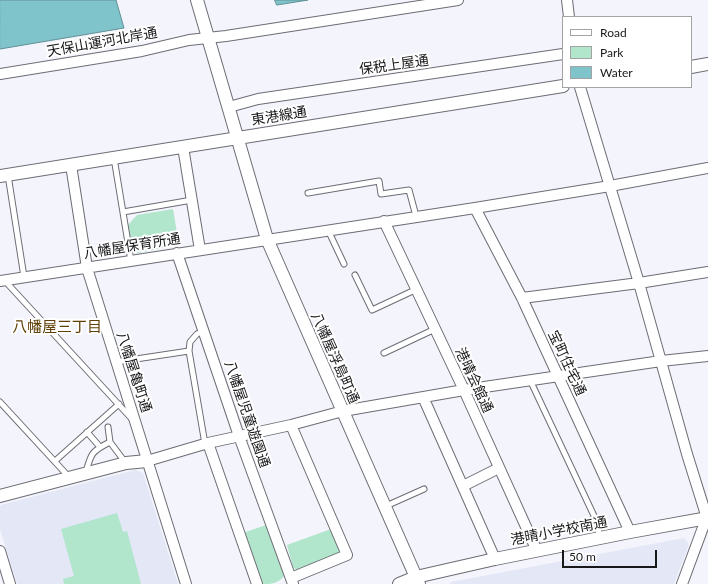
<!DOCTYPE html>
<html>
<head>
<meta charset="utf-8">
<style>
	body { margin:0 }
	#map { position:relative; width:708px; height:584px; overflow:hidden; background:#f3f4fc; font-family:Lato,sans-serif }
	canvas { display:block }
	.legend { position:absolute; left:562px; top:16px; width:130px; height:72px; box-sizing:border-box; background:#fff; border:1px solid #a3a3a4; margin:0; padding:5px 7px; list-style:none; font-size:12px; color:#18181b }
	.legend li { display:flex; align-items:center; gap:8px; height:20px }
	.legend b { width:20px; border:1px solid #a3a3a4 }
	.scale { position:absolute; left:562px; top:550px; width:95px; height:18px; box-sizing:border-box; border:2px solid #18181b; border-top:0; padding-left:5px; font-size:12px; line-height:14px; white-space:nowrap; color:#18181b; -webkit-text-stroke:3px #fff; paint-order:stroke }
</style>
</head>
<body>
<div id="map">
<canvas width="708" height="584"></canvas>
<ul class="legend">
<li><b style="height:5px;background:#fff"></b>Road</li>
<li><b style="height:11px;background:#b1e5cc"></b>Park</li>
<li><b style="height:11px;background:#7fc4cb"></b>Water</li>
</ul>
<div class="scale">50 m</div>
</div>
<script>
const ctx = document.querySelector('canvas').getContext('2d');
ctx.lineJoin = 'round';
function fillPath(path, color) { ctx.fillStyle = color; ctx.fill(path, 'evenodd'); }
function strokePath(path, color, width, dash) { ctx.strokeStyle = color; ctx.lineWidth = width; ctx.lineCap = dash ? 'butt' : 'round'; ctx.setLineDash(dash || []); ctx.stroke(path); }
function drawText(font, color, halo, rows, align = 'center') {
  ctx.font = font + ' Lato,"Noto Sans JP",sans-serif'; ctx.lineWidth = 4; ctx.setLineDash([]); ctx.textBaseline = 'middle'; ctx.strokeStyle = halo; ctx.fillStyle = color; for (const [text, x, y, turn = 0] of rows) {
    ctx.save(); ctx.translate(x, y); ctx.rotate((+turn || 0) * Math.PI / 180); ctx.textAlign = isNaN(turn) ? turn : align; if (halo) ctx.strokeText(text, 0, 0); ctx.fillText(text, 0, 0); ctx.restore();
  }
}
fillPath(new Path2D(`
	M135 470 143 473 178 584H17L0 529V507L1 505Z
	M684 538 689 544 674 584H450L451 582Z`), '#e4e7f6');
fillPath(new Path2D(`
	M173 209 179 245 137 253 132 248 128 225 137 215Z
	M117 513 123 532 127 531 141 584H64L63 579 74 576 61 529Z
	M266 525 284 576C277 584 272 584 263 584L260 582 243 533Z
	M331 529 340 552 298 571 293 567 287 545Z`), '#b1e5cc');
const water = new Path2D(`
	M0 0H116L124 28 0 49Z
	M275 0H308L277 5Z`);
fillPath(water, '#7fc4cb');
strokePath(water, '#609096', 1);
const service = new Path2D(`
	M114 158 131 261
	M8 175 24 277
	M308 193 379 181 381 194 409 190 416 216
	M123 212 192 200
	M328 230 344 264
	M355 275 372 310 417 289
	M5 281 132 419
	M204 331 197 334 190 342 189 351 205 444
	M384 353 435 329
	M116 362 189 351
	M530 380 596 520 600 538
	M0 402 69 477
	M108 427 110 442 125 462
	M87 432 100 447
	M55 461 119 404
	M86 472C91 453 92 451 110 442
	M386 506 424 489`);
const minor = new Path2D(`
	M567 0 569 17
	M0 74 142 51 189 40 226 36 458 0
	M580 87 639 283 687 454 707 518
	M229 107 258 99 563 54
	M183 147 200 250
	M71 165 87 268 186 584
	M475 208 522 298 630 532
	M384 221 464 390 537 551
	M177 253 239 436 293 584
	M0 281 475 208 610 186 708 168
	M522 298 639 283 708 272
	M423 397 495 559
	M208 443 257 584
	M147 461 208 443 291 425 343 411 464 390 661 361 708 356
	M463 486 499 468
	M0 551 10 584
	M291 578 347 555 291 425
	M682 584 708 514`);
const tertiary = new Path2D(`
	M197 0 267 239 419 584
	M691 67 708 64
	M0 176 563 86
	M0 496 126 463 147 461
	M399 584 416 577 495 559 630 532 708 518`);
strokePath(service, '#6c6d74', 7);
strokePath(minor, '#6c6d74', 12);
strokePath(tertiary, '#6c6d74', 14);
strokePath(service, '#fff', 5);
strokePath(minor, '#fff', 10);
strokePath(tertiary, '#fff', 12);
drawText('14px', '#18181b', '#fff', [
	["天保山運河北岸通",102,42,-10],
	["保税上屋通",394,65,-8],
	["東港線通",279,116,-9],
	["八幡屋保育所通",132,246,-9],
	["八幡屋浮島町通",335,358,66],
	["宝町住宅通",567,363,65],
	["八幡屋亀町通",134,372,72],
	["港晴会館通",474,380,65],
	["八幡屋児童遊園通",247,414,71],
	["港晴小学校南通",559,531,-11]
]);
drawText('15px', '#5f3f06', '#fff', [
	["八幡屋三丁目",57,327]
]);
</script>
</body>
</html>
